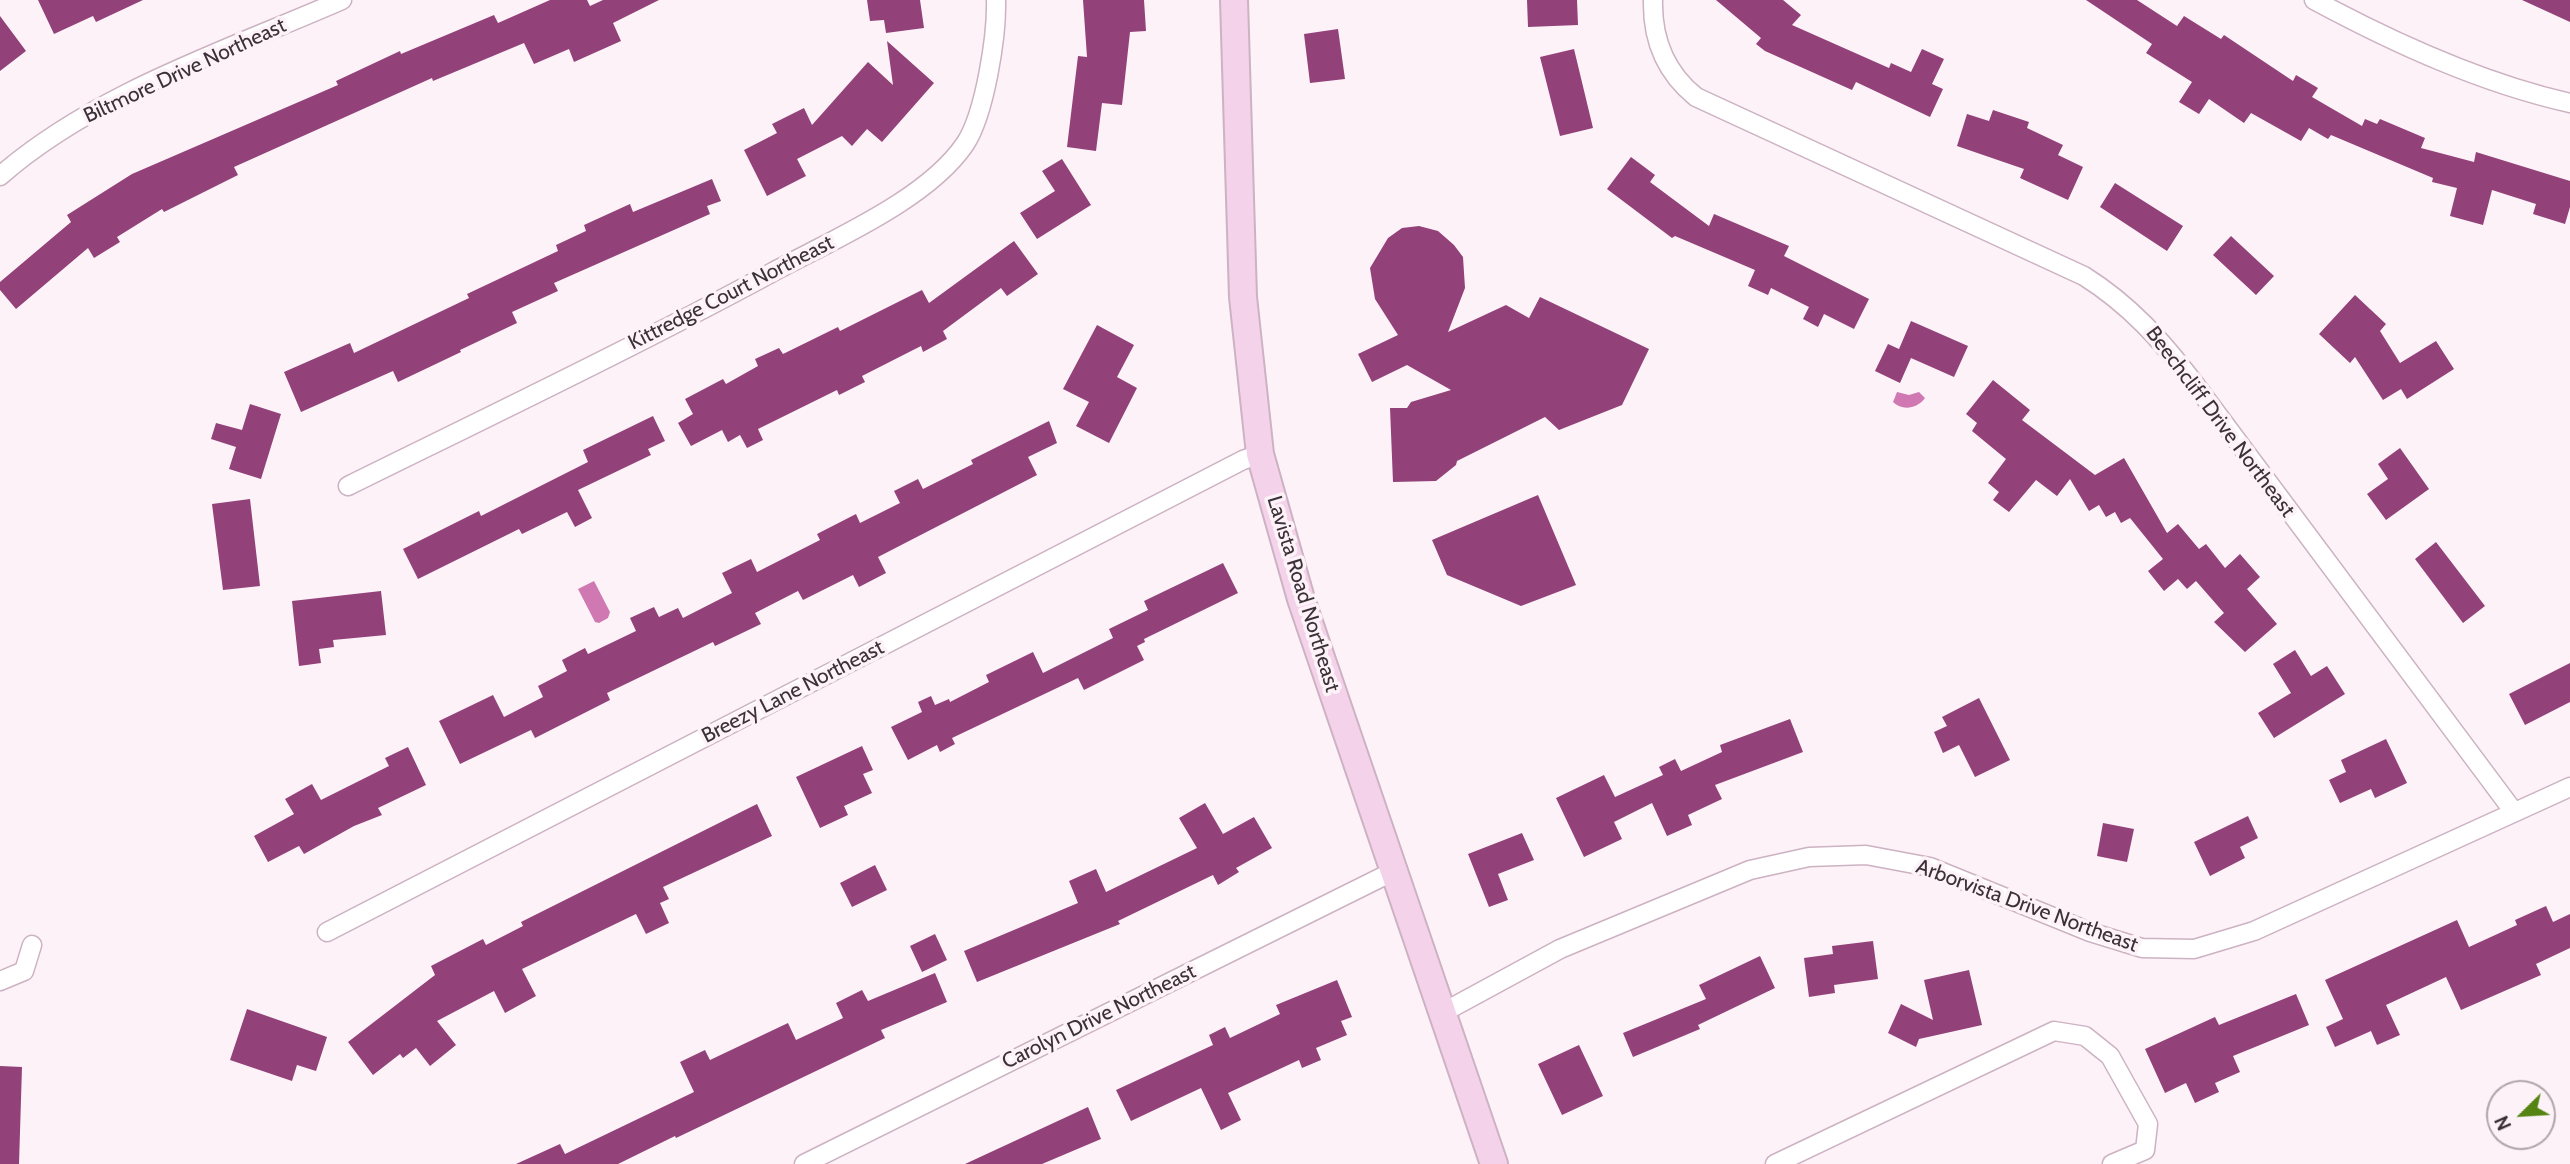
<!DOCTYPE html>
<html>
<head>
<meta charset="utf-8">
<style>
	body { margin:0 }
	#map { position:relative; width:2570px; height:1164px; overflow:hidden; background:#fdf2f8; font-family:Cabin,sans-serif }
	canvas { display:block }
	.north { position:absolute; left:2486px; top:1080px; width:70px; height:70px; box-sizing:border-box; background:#fdf2f8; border:2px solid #afa5ab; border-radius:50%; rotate:246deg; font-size:19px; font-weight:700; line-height:28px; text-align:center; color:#3b3138 }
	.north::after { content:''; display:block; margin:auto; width:24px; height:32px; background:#568414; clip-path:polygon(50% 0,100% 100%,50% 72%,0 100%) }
</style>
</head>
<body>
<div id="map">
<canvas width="2570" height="1164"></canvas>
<div class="north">N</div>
</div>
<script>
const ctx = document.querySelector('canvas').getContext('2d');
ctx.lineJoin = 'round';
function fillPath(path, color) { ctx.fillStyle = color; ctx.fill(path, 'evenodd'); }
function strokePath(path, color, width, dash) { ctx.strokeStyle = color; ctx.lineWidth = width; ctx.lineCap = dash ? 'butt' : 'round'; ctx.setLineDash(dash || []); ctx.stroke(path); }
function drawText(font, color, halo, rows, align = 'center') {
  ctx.font = font + ' Cabin,sans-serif'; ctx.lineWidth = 7; ctx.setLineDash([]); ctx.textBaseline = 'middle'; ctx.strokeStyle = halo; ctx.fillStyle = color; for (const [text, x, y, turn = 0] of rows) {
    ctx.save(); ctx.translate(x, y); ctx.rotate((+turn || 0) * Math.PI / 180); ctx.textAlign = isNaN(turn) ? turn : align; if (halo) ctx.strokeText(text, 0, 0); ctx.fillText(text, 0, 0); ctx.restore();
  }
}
fillPath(new Path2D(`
	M1897 392 1909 395 1919 392 1925 398C1917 409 1902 411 1893 402Z
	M594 581 610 612 608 618 599 623 595 622 578 589Z`), '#cf78b2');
fillPath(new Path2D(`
	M38 0H143L96 22 93 16 54 34Z
	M550 0H587L590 6 603 0H659L613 23 621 41 574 62 569 49 534 64 524 43 433 81 432 78 234 167 238 175 164 212 162 209 117 237 120 242 94 258 88 248 16 309 0 290V282L71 222 67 215 132 174 338 85 336 81 400 51 401 54 494 15 498 23Z
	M867 0H920L924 28 886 33 884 20 870 21Z
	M1083 0H1144L1146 31 1130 32 1122 105 1102 103 1096 151 1067 147 1078 56 1087 57Z
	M1527 0H1577L1578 25 1528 27Z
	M1716 0H1783L1801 15 1792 25 1889 68 1891 63 1911 72 1922 49 1944 59 1932 84 1943 89 1930 117 1856 82 1852 90 1765 51 1756 44 1761 38Z
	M2086 0H2137L2177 26 2184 16 2221 39 2224 35 2293 81 2296 75 2318 88 2312 97 2362 126 2365 119 2377 124 2380 119 2425 138 2421 148 2474 162 2476 152 2570 181V207L2565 224 2533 214 2536 204 2492 190 2483 225 2450 216 2457 188 2432 182 2433 178 2331 135 2328 139 2309 128 2301 141 2251 113 2244 123 2209 99 2199 114 2179 102 2192 82 2146 53 2152 44Z
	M2522 0H2570V22Z
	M0 16 26 51 0 71Z
	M1338 29 1345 79 1310 83 1304 34Z
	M887 41 934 83 882 142 867 129 852 146 842 136 797 159 806 176 767 196 744 150 777 133 772 124 804 108 812 125 868 62 893 85Z
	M1574 49 1593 128 1560 136 1540 57Z
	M1993 110 2029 122 2027 128 2063 145 2058 155 2083 167 2068 200 2020 178 2024 169 1957 146 1967 114 1989 121Z
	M1631 157 1655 175 1650 182 1709 226 1714 214 1789 246 1784 256 1869 299 1854 329 1824 314 1818 327 1803 319 1809 307 1771 288 1768 295 1748 286 1755 270 1675 236 1672 238 1607 189Z
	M1062 159 1091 205 1037 239 1020 213 1055 191 1042 171Z
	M712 179 721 201 707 206 710 214 554 283 558 291 512 312 517 323 460 350 461 352 398 382 393 371 301 412 284 372 350 343 354 353 469 298 467 294 558 251 556 245 586 231 584 225 630 204 633 212Z
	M2115 183 2183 226 2167 251 2100 207Z
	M1419 226 1438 231 1454 245 1463 257 1465 288 1448 332 1506 305 1529 318 1540 297 1649 349 1622 405 1559 430 1545 417 1457 461 1456 465 1436 481 1393 482 1390 408H1407L1411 402 1451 390 1407 365 1372 382 1358 354 1398 335 1375 299 1370 268 1388 238 1402 228Z
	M2231 236 2274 276 2256 295 2213 255Z
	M1014 241 1038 274 1007 296 1001 288 943 331 947 339 923 352 921 346 862 376 865 382 839 395 837 390 758 429 763 440 747 448 740 435 728 442 722 430 691 446 678 423 693 414 685 399 723 379 726 384 758 366 755 359 779 348 783 354 838 327 840 331 922 290 929 303Z
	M2355 295 2386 324 2380 331 2400 363 2436 341 2454 369 2407 399 2401 389 2383 400 2355 357 2350 363 2319 334Z
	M1911 321 1968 346 1954 377 1911 358 1900 383 1875 371 1888 344 1899 349Z
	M1097 325 1134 345 1117 377 1137 388 1109 443 1076 426 1089 402 1063 389Z
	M1993 380 2030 410 2022 420 2095 475 2124 458 2167 533 2178 524 2199 549 2206 544 2225 568 2240 554 2260 577 2247 589 2277 624 2245 652 2214 622 2224 613 2196 581 2187 589 2178 579 2164 591 2148 571 2163 559 2130 518 2121 523 2115 512 2106 517 2099 505 2089 511 2070 479 2057 496 2036 480 2009 512 1993 500 1999 492 1988 483 2006 459 1972 431 1977 423 1966 414Z
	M250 404 281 414 261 479 229 469 236 447 211 439 216 423 242 430Z
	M653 416 665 441 648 449 651 455 578 490 592 518 575 527 567 512 522 534 519 529 418 579 403 549 479 511 481 516 588 462 583 450Z
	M1049 421 1057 443 1028 457 1037 475 878 557 886 573 859 587 853 575 803 600 798 591 755 613 761 624 715 646 713 642 607 693 610 700 535 738 531 730 460 764 439 721 493 695 504 717 543 697 538 686 567 671 562 660 585 648 588 654 636 631 630 618 654 607 659 617 678 608 683 618 732 593 722 573 751 559 757 572 820 540 817 534 856 514 860 523 900 503 894 491 918 479 923 489 973 464 971 460Z
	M2400 448 2429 489 2386 520 2367 494 2388 479 2378 464Z
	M1538 495 1576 585 1521 606 1447 575 1432 540Z
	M250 499 260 586 223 590 212 504Z
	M2436 542 2485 606 2463 623 2415 559Z
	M1223 563 1238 593 1144 639 1145 642 1137 646 1144 660 1084 690 1078 678 952 738 955 744 940 752 937 745 908 760 891 727 922 712 918 702 931 696 935 705 949 699 950 702 989 682 986 675 1033 652 1043 673 1113 638 1109 629 1148 610 1144 601Z
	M381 591 386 635 333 640 334 647 319 649 321 663 299 666 292 601Z
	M2295 650 2311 676 2327 666 2345 694 2274 738 2258 713 2291 693 2273 664Z
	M2570 663V702L2525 725 2509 694Z
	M1979 698 2010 760 1975 777 1959 745 1943 753 1934 732 1947 726 1942 717Z
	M1790 719 1803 752 1715 785 1722 799 1688 815 1692 825 1667 836 1652 803 1614 822 1622 839 1584 857 1556 798 1604 775 1615 797 1663 775 1659 767 1675 759 1681 771 1722 752 1720 745Z
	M2386 739 2407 783 2375 798 2371 789 2340 803 2329 780 2346 772 2341 760Z
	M862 746 873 770 863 774 872 793 844 806 848 815 820 828 796 777Z
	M408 747 426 785 378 808 382 815 354 826 304 854 299 846 268 862 254 836 294 814 285 799 312 784 321 800 389 766 385 758Z
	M1205 803 1223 834 1254 817 1272 848 1236 868 1239 872 1218 885 1213 875 1118 921 1120 924 977 982 964 951 1078 903 1069 881 1096 869 1106 892 1197 848 1179 818Z
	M757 804 772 836 663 887 669 899 660 903 669 923 646 934 636 914 522 969 536 996 505 1013 494 991 437 1021 456 1045 430 1066 416 1048 403 1058 400 1054 373 1075 348 1042 435 975 431 966 483 939 486 945 523 926 521 922Z
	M2248 816 2258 838 2240 847 2245 858 2210 876 2194 842Z
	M2103 823 2134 829 2127 862 2097 856Z
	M1522 833 1534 860 1498 874 1508 900 1489 907 1468 854Z
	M875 865 887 890 852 907 840 883Z
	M2546 906 2553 922 2570 914V948L2536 964 2541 975 2461 1010 2446 977 2386 1005 2400 1035 2377 1045 2371 1031 2335 1047 2326 1027 2343 1019 2325 980 2457 920 2469 947 2517 925 2515 920Z
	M935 934 947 960 922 972 910 946Z
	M1873 941 1878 979 1834 985 1835 993 1809 997 1804 958 1833 954 1832 946Z
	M1760 956 1775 988 1698 1025 1700 1029 1633 1057 1623 1033 1706 999 1699 985Z
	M1969 970 1982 1025 1919 1039 1916 1047 1888 1033 1901 1004 1933 1020 1924 980Z
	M935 973 947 1002 881 1030 885 1038 676 1138 675 1136 618 1164H516L560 1144 565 1154 694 1092 680 1062 705 1050 710 1060 788 1023 796 1040 843 1018 836 1003 862 990 868 1001Z
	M1337 980 1352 1017 1341 1021 1347 1035 1316 1048 1321 1060 1302 1068 1299 1060 1228 1093 1241 1120 1221 1130 1201 1088 1131 1121 1116 1090 1213 1045 1209 1035 1225 1027 1230 1038 1280 1014 1276 1005Z
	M2296 994 2309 1025 2233 1056 2240 1072 2215 1083 2219 1092 2195 1103 2186 1083 2165 1093 2145 1049 2215 1017 2219 1025Z
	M247 1009 327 1037 316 1071 297 1065 292 1081 230 1060Z
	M1579 1045 1603 1096 1562 1115 1538 1064Z
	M0 1066 22 1067 19 1164H0Z
	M1088 1107 1101 1139 1042 1164H965Z`), '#924179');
const street = new Path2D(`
	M1653 0C1652 40 1665 72 1696 97L2084 276C2130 305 2161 340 2194 383L2514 812
	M2314 0C2394 43 2481 83 2570 103
	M0 176C95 93 228 50 342 0
	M348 486C490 416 634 347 773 272 832 240 927 200 965 144 985 114 997 35 996 0
	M327 932 1243 460 1260 454
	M0 981 24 971 32 945
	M1442 1013 1560 949 1750 870 1809 857 1866 855 1930 867 2090 932 2142 948 2194 949 2254 931 2570 787
	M804 1164 1394 871
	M1775 1164 2054 1031 2085 1036 2110 1056 2148 1124 2145 1150 2112 1164`);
const secondary = new Path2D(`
	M1234 0 1243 297 1260 454 1301 599 1494 1164`);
strokePath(street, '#ccb2c2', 21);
strokePath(secondary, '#ccb2c2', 30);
strokePath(street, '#fff', 18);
strokePath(secondary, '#f4d2e9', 26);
drawText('21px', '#3b3138', '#fdf2f8', [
	["Biltmore Drive Northeast",185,71,-25],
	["Kittredge Court Northeast",731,293,-27],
	["Beechcliff Drive Northeast",2220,422,53],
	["Lavista Road Northeast",1303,594,73],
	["Breezy Lane Northeast",793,692,-27],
	["Arborvista Drive Northeast",2027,906,20],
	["Carolyn Drive Northeast",1099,1017,-26]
]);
</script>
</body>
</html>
